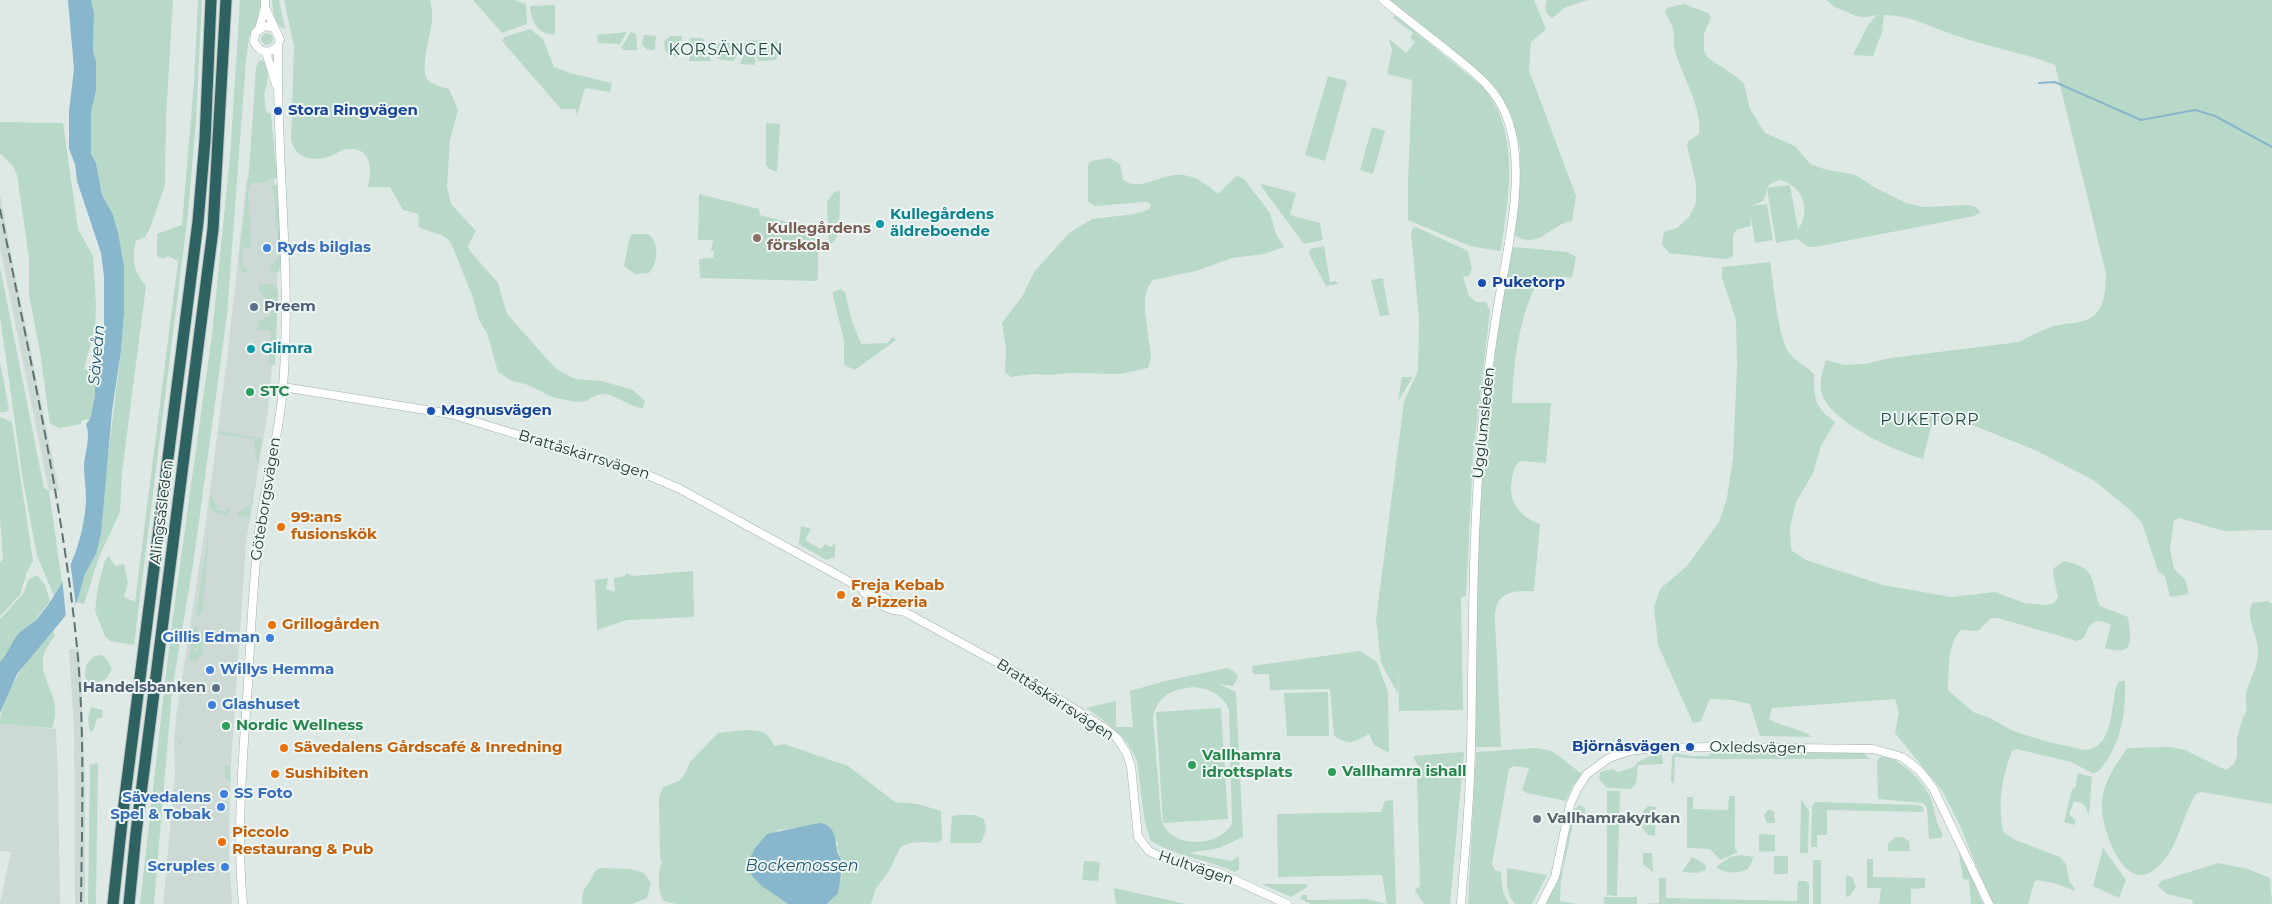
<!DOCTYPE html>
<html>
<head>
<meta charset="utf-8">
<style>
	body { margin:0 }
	canvas { display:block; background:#dee9e6 }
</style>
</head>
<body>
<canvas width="2272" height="904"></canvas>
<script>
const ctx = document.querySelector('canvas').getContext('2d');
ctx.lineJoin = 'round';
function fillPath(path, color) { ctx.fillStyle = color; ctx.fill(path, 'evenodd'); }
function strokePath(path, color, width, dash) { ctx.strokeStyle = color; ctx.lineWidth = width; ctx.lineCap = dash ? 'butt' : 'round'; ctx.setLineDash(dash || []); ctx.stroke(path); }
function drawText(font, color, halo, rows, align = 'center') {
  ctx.font = font + ' Montserrat,sans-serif'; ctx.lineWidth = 4; ctx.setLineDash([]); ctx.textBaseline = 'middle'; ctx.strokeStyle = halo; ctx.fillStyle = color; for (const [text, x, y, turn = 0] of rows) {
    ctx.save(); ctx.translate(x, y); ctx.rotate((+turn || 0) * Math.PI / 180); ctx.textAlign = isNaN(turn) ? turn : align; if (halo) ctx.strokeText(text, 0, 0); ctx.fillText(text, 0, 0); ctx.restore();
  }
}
fillPath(new Path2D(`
	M274 175 279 246 274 341 268 411 246 542 230 779 229 852 232 904H163L175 775 174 741 177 711 206 521 227 359 247 177Z
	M0 193 11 253 59 490 49 491 0 248Z
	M69 649H79L81 673 85 778V904H75L74 728Z
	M0 724 56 729 58 778 60 904H0L11 852 0 851Z`), '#cdd9d5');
fillPath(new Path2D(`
	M91 0H173L166 117 165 185 150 228 145 237 136 241C131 260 134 271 146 286L122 472 120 512 99 557 84 604 77 602 85 574 96 554 121 351 124 314V266L112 214 102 195 96 163 91 154V112L96 91V61L93 52 94 13Z
	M198 0H202L196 121 188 214 134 645 110 641 105 636 95 611 98 587 105 560 109 556 115 566 124 564 128 583 124 597 135 602 178 261 168 256 163 259 157 256V234L182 225 194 82Z
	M240 0H261L258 20 249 37 246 61 227 315 194 558 172 691 154 904H140L171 630 212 334 230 157Z
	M272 0H279L285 29C273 24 273 11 272 0Z
	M284 0H430C431 6 433 13 432 20 431 33 420 68 427 79 431 85 443 87 449 89L458 110 450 140 447 187 451 204 476 231 468 246 469 250 498 283 507 314 556 369 575 379 602 381 633 390 645 401 643 408C623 407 609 383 587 401L576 402 552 397 528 385 510 380 498 372 487 333 479 320 472 295 451 243C442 231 431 234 419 227L418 214 403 210 390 187H368C372 171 372 147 349 149 341 149 337 154 330 156 313 162 297 159 291 141L294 46Z
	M473 0H514L526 4 527 24 502 33Z
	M1390 0H1534L1546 29 1531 42 1529 70 1576 196 1572 221C1550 224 1540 251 1514 235L1520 148 1511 114 1493 85Z
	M1547 0H1588L1566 7 1552 18C1545 13 1544 8 1547 0Z
	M1827 0H2272V530L2224 531 2179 518 2174 520 2170 549 2174 569 2185 579 2189 594 2170 597 2165 576 2158 571 2142 523 2128 508 2093 480 2035 450 1972 425 1933 420 1923 459C1897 452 1830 422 1822 394 1818 383 1823 371 1826 360L1844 365 1865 364 1890 358 2019 342C2032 335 2045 328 2059 325 2065 323 2072 324 2079 322 2105 317 2105 296 2106 273L2055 65C2022 52 1988 47 1954 35 1931 27 1909 15 1884 15L1882 32 1873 56 1853 55 1868 25 1877 15C1861 18 1859 18 1845 11 1837 8 1832 7 1827 0Z
	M1684 4 1708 13 1711 17 1704 34V51L1708 58 1737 77 1744 84 1750 109 1765 133 1795 146 1810 164 1824 169 1856 175 1874 187 1906 203 1923 207 1967 205 1976 207 1980 212 1974 216 1815 247H1808L1797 239 1776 243 1767 188 1790 185 1798 230C1811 210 1804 186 1780 180 1762 186 1770 187 1763 201L1751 206 1767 204 1773 240 1755 243 1750 212 1751 226 1736 230 1733 235V257L1725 259 1669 253 1662 244 1664 232 1677 228 1689 217 1696 203V184L1687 146 1688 141 1699 134C1703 110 1682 75 1675 51 1673 44 1675 36 1673 28 1671 21 1666 17 1665 10L1669 7Z
	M555 5V35C536 33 532 23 530 6Z
	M1395 15 1482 86C1521 131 1509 195 1501 250L1499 251 1470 246 1408 220V184L1412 80 1387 74 1392 50 1389 39 1406 53 1415 42 1410 38 1413 33 1393 18Z
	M530 29 543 39 554 67 570 73 612 83 610 92 585 88 577 116 576 109H561L502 41 504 37Z
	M627 32 620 44 596 43 598 42 597 35Z
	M631 32 636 34 637 50H625L621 48Z
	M261 39a6 6 0 1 1 12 0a6 6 0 1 1-12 0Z
	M644 35 656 36 655 50C648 50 645 50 642 43Z
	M670 36H682L681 57 670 56 665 51 664 42Z
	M690 38H703L711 61H689Z
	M751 40 782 42 776 60 759 61 750 44Z
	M710 43H743L734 61 720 60 711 50Z
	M748 47 756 61 754 65 740 64Z
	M263 60C270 71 268 81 265 91 263 97 266 107 266 112L271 114 277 178 269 179 268 182 252 183 248 188 251 246 249 248 242 249V267L247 268V273L243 272 240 268 239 258 249 171 256 67 259 61Z
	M1328 76 1347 81 1325 161 1305 155Z
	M0 122 63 123 78 229 93 256 96 304 95 328 84 369 95 372V396L90 419 82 420 81 424 60 428 50 424 40 352 29 295V258L17 175 13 166 0 153Z
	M766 123 780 124 777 172 769 169 766 165Z
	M1372 127 1385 131 1373 174 1360 170Z
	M1110 158 1120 164 1123 180C1140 193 1163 172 1183 175 1198 177 1207 185 1218 194L1234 178 1237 176 1244 179 1270 213 1276 234 1284 247 1264 254 1232 258 1196 271 1153 280 1148 287 1145 297V312L1151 356 1148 368 1120 374 1071 373 1048 375 1033 374 1011 377 1005 372 1006 349 1002 323 1023 295 1034 272 1069 233 1092 219 1134 214 1148 210 1151 206 1149 203 1144 202 1095 206 1088 202V165L1091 161Z
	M1262 184 1296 193 1290 215 1320 223 1323 240 1304 244 1261 186Z
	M277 185 282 258 279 271 270 274V267L278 259 279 253 274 196 273 189 269 186Z
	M840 191 839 233 835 240 829 246 827 202 834 192Z
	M699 194 759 209 760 215 808 228 818 241V278L816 281 700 278 699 259 713 258 714 251H711L713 240H698Z
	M1416 227 1468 251 1472 269 1469 276 1463 277 1469 296 1476 302H1486L1490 311 1473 455 1466 596 1461 597 1463 710 1399 711 1398 663V694L1381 663 1376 620 1404 401 1418 371 1419 319 1411 232 1413 228Z
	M633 234H648C660 242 658 264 649 273L635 274 624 266 630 236Z
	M1324 246 1330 282 1335 281 1339 284 1326 286 1309 254 1310 249Z
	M1515 247 1567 252 1576 257 1572 278 1555 276 1537 282C1518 322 1514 360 1512 403H1551L1546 463 1520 461C1514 466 1513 472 1512 479 1507 501 1520 517 1540 524L1534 591C1512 591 1495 591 1495 619L1501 747H1476C1473 618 1477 490 1492 361 1496 323 1505 286 1512 249Z
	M1770 262C1774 284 1777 337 1790 354 1796 361 1807 367 1814 374 1814 398 1814 407 1835 422L1821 446 1813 473 1796 502 1790 527 1791 550 1806 560 1883 585 1951 597 1995 592 2024 603 2047 605 2054 603 2058 597 2053 574 2054 568 2064 561C2099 569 2089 579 2100 606L2128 617C2131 641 2135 657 2105 648L2111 625C2095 617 2089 622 2084 638L2077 641 1998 618H1991L1978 631 1961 630C1947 644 1949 671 1948 690L1973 712 1990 718 2013 731 2048 742 2085 750C2113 749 2111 707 2116 687L2119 681H2125C2126 714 2121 746 2098 772L2092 773 2071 762 2017 749 2012 751C2001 779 1998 802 2003 832L2013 839 2060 857 2066 864 2069 880 2076 891 2054 883 2037 880 2034 883 2028 904H1992L1960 826 1943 792 1895 733 1899 713 1895 699 1772 708 1769 719C1783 728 1799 727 1812 737L1760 736 1750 704 1732 700 1710 699 1701 721 1693 723 1658 645 1654 607 1660 589 1687 566 1719 522 1727 498 1733 458 1737 367 1736 320 1722 278V267Z
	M0 267 44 488 49 491 62 582 54 596 37 556 23 481 0 316Z
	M1383 278 1389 315 1380 316 1371 280Z
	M259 284H270L277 288 278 293 275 365 269 364 271 331 257 330 258 322 266 317H270L272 302 267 301 259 289Z
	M841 289 845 292 852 321 861 344 887 343 893 337 896 340 855 370 844 365V340L833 296V292Z
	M0 362 9 409 6 412H0Z
	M1402 377H1413L1398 401Z
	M0 417 12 422 33 561 27 572 20 595 0 616V563L3 558 0 518Z
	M220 431 262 439 250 516 239 517 237 513 251 505 258 465 254 445 255 439 219 434Z
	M210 495 217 505 216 510 226 512 227 506 230 510 227 515 214 512 210 508Z
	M801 526 811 529 805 540 821 549 825 544 831 547 835 543V557L826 560 799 544Z
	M209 532 203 610 199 616 196 615Z
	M693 571 694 617 627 620 597 630 595 580 608 578 606 589 615 592 614 578 625 576 626 573 633 576Z
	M37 575 45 585 50 601 36 619 18 634 8 654 0 662V619L23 594 29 579Z
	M2268 601 2272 604V804L2201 792 2196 794C2180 819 2179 851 2154 870 2123 894 2100 825 2102 803 2103 782 2116 765 2127 748L2170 747 2185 750 2226 770 2234 764 2237 757V738L2243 717 2247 710C2241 688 2258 673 2258 653 2259 637 2245 619 2252 603Z
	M195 626 199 628 196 647 192 653 196 652 204 627 203 654 196 661 188 660Z
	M53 630 55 636C22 674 68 690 52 728L0 724C0 693 32 652 53 630Z
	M1360 651 1377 662 1388 692 1389 753 1374 745 1369 734C1354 742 1350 746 1334 736L1330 689 1270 690 1269 674H1253L1252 666Z
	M102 655 108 661 112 669 107 678 92 687 85 677 86 665 94 656Z
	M1227 668 1235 672 1238 677 1233 686 1219 684 1236 692 1243 837 1219 848 1189 853 1231 861 1239 856V869L1235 872C1207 859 1176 857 1150 840L1144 817 1137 761C1127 735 1107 723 1086 708L1116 701V727H1133L1130 691 1165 681ZM1194 687C1211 689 1221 694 1229 709L1232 824C1218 849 1164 849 1161 816L1153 717C1158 695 1173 689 1194 687Z
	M185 682 190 686 189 690 185 687 177 736 182 744 181 747 177 737Z
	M1328 692 1329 736H1287L1284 693Z
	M91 707 103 710 102 718 97 719 94 729 90 733 88 719Z
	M1221 708 1228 819 1163 823 1156 712Z
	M744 730C759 730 769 731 774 746L784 744 848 766 895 802 918 804 941 811 942 839 940 842C925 844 912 839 900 848L888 873 876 888 871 904H827C838 896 845 872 841 859 839 852 836 850 838 843L819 823 804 828 778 830 752 876 788 904H676L664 901C657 893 658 871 662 861L660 859 659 797 663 787 679 781 686 772 690 762 718 733Z
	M1536 748 1552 751 1582 774 1572 787 1566 801 1527 793 1522 790 1529 768 1513 766 1509 769 1492 864 1495 870 1501 872 1503 892 1509 904H1468L1476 752Z
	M1464 752 1450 904H1424L1415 891 1416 888 1420 887 1417 776 1422 775 1413 756Z
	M1813 752 1863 753 1870 759H1701L1675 757 1674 784 1671 781 1672 756 1676 753 1691 756H1709L1710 753Z
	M1656 753 1662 755 1663 764 1638 765 1636 784 1631 789 1607 788 1599 779 1600 772 1612 769 1618 772 1634 767 1638 762Z
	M1880 757C1898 754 1927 785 1932 801 1935 815 1936 822 1943 835L1941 838 1929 839 1927 808 1923 803 1878 799 1877 762Z
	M98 763 96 904H88L90 765Z
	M225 765 230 767 231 782 225 779Z
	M2078 773 2092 777 2089 815C2086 808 2083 800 2074 802L2069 814 2075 820V825L2064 822 2072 789 2075 788Z
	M1607 791H1620L1617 896 1607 895Z
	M1729 796H1735V849L1738 852 1720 860 1710 849 1687 848V797H1693V809L1728 810Z
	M1801 799 1809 811 1808 853H1800Z
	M1393 800 1396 904H1311L1300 899 1302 895H1307V900L1367 899 1387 904 1382 875 1278 877 1277 814 1381 812 1385 801Z
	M1815 802 1918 805 1923 807 1924 812 1827 810V835H1817V847H1811L1812 807Z
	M1580 805 1585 808V815H1575L1561 880 1560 901 1578 904H1546L1562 870 1573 810Z
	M1648 806 1656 807 1655 836 1648 835 1642 828 1643 811Z
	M1769 809 1774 812 1775 823H1767L1764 815Z
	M958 815H975L984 819 986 830 981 843H950L952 816Z
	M1759 834 1775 835V851L1759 852Z
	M1895 837H1902L1909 841 1910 851H1888V844Z
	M2103 848 2126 880 2119 898 2093 886Z
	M1643 853H1652L1653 872 1643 864Z
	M1959 854 1963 858 1983 904H1971L1969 880 1963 879Z
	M1741 855 1754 857 1748 869C1738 874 1725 874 1716 867L1730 857Z
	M1774 856H1788V874H1774Z
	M1692 857 1705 864 1706 870 1697 873 1682 872Z
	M1867 859H1873V877L1925 878V888L1911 889V904H1879L1881 888H1867Z
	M1813 860H1821V904H1813Z
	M1084 861 1100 862 1098 881 1082 880Z
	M2218 863 2248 869 2270 878 2272 904H2193L2192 900 2167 894 2158 886 2161 881Z
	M602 868 630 869 644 873 651 883 647 898 632 904H582C583 891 582 891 590 881 592 878 593 874 596 870Z
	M1507 868 1547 875 1532 904H1515L1510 897 1507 887Z
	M1846 875 1852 877 1856 887 1850 896 1846 897Z
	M1659 878H1666V898L1797 901 1798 881H1806L1809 884V904H1642L1659 903Z
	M1262 884H1307V887L1291 897Z
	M1114 888 1186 904H1116Z
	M1604 897H1637V904H1604Z`), '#b8d9c7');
fillPath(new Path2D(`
	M68 0H91L94 13 93 52 96 61V91L91 112V154L96 163 102 195 113 215 118 233 124 266V314L121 351 112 411 101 534 96 554 85 574 77 602 17 674 0 713V662C9 653 11 642 19 633 24 628 32 624 37 619 65 586 84 543 86 500 86 488 84 477 84 465 85 451 91 438 86 424L90 419 95 396V372L104 352V276L101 253 77 181 75 164 69 149V111L74 69Z
	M819 823C835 825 835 837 837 850 837 854 841 857 841 861 842 871 840 883 838 893L827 904H788L762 886 752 876 747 864 755 848 767 834Z`), '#88b6cc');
fillPath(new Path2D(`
	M70 560 76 607 66 618 62 577Z`), '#dee9e6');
strokePath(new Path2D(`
	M2039 83 2055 82 2141 120 2195 110 2215 116 2272 147`), '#88b6cc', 2);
const minor = new Path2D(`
	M1383 0C1402 15 1421 30 1440 45 1468 67 1498 87 1509 123 1526 175 1507 252 1498 305 1489 358 1483 411 1479 464 1472 559 1473 654 1471 749 1470 801 1465 853 1461 904
	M265 7 280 40C276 54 261 56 254 42L255 33 264 26 274 28
	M259 29 265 7V0
	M266 52 276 85
	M283 387 451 414 650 476 680 489 861 588C876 592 893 601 903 611L1029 680 1106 729 1117 738 1126 752 1131 766 1138 837 1149 851 1161 857 1217 872 1287 904
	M861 588C869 600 889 612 903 611
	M243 904C236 831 243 757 248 684 251 630 253 577 260 524 266 478 280 433 283 387 292 273 276 160 278 46
	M1541 904 1555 877 1570 805 1577 789 1587 774 1609 758 1629 751 1651 748 1714 747 1873 749 1902 757 1919 770 1933 788 1989 904`);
const highway = new Path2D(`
	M113 904 123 812 198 222 205 140 211 0
	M129 904 136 833 213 229 226 0`);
strokePath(minor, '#a2b0ad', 9);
strokePath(highway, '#bcc3c2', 13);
strokePath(minor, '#fff', 8);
strokePath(highway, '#2e6260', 11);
strokePath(new Path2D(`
	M0 209C29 355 62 499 77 647 85 732 82 819 81 904`), '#5b7471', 2, [10, 5]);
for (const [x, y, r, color] of [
	[278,111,5,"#1a4fb4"],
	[880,224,5,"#0f9aa8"],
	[757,238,5,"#8d6e63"],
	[267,248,5,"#3f7fe0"],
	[1482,283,5,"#1a4fb4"],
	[254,307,5,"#5c6f8a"],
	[251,349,5,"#0f9aa8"],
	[250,392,5,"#2e9e5b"],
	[431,411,5,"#1a4fb4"],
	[281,527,5,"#e8710a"],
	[841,595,5,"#e8710a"],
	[272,625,5,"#e8710a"],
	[270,638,5,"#3f7fe0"],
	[210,670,5,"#3f7fe0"],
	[216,688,5,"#5c6f8a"],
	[212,705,5,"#3f7fe0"],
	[226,726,5,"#2e9e5b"],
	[1690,747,5,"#1a4fb4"],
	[284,748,5,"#e8710a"],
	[1192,765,5,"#2e9e5b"],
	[1332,772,5,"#2e9e5b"],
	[275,774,5,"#e8710a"],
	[224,794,5,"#3f7fe0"],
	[221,807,5,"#3f7fe0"],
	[1537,819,5,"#6b7280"],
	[222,842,5,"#e8710a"],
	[225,867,5,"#3f7fe0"]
]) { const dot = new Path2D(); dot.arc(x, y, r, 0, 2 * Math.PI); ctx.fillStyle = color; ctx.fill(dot); strokePath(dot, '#eef6f3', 2); }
drawText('bold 15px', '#164399', '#eef6f3', [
	["Stora Ringvägen",288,111],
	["Puketorp",1492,283],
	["Magnusvägen",441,411],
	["Björnåsvägen",1680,747,"right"]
], 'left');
drawText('bold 15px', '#0d838f', '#eef6f3', [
	["Kullegårdens",890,215],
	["äldreboende",890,232],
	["Glimra",261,349]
], 'left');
drawText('bold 15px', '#785e54', '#eef6f3', [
	["Kullegårdens",767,229],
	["förskola",767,246]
], 'left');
drawText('bold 15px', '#366cbe', '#eef6f3', [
	["Ryds bilglas",277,248],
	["Gillis Edman",260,638,"right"],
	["Willys Hemma",220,670],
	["Glashuset",222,705],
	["SS Foto",234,794],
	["Sävedalens",211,798,"right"],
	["Spel & Tobak",211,815,"right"],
	["Scruples",215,867,"right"]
], 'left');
drawText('bold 15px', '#4e5e75', '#eef6f3', [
	["Preem",264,307],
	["Handelsbanken",206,688,"right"]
], 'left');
drawText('bold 15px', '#27864d', '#eef6f3', [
	["STC",260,392],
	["Nordic Wellness",236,726],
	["Vallhamra",1202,756],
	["idrottsplats",1202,773],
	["Vallhamra ishall",1342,772]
], 'left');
drawText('15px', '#213835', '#eef6f3', [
	["Ugglumsleden",1484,423,-84],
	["Brattåskärrsvägen",584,455,17],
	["Göteborgsvägen",266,499,-81],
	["Alingsåsleden",162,512,-83],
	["Brattåskärrsvägen",1055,700,33],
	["Oxledsvägen",1758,748,1],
	["Hultvägen",1196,868,19]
]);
drawText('bold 15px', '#c56008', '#eef6f3', [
	["99:ans",291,518],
	["fusionskök",291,535],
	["Freja Kebab",851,586],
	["& Pizzeria",851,603],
	["Grillogården",282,625],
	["Sävedalens Gårdscafé & Inredning",294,748],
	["Sushibiten",285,774],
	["Piccolo",232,833],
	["Restaurang & Pub",232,850]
], 'left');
drawText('bold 15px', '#5b616d', '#eef6f3', [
	["Vallhamrakyrkan",1547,819]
], 'left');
ctx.letterSpacing = '1px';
drawText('16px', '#1e4845', '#eef6f3', [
	["KORSÄNGEN",726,50],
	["PUKETORP",1930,420]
]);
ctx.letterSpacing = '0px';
drawText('italic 16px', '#1f5570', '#eef6f3', [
	["Säveån",97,355,-85],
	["Bockemossen",802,866]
]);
</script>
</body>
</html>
